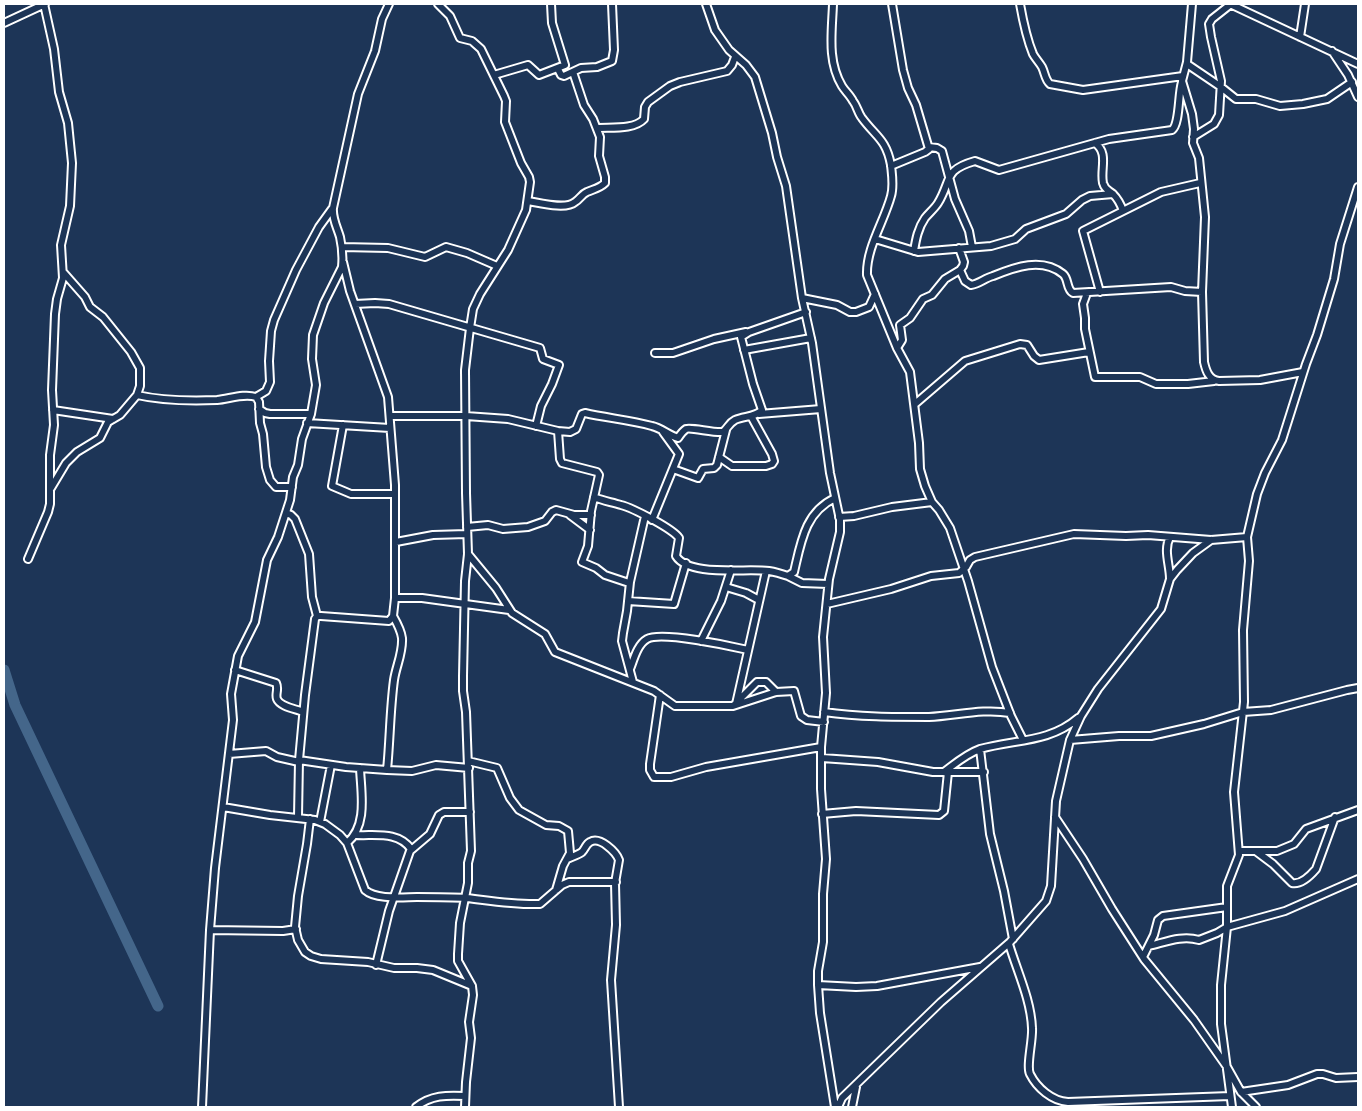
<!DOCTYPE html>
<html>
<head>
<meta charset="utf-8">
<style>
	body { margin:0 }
	#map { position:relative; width:1362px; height:1111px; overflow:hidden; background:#1d3557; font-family:Kalam,sans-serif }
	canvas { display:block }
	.frame { position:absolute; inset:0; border:5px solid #fff; pointer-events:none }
</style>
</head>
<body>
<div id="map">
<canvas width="1362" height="1111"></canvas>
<div class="frame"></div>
</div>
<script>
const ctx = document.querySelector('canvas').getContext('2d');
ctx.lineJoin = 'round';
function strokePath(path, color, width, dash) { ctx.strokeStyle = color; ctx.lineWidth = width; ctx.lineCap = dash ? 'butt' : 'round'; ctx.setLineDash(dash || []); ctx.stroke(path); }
strokePath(new Path2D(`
	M4 670 15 705 158 1006`), '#44668a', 11);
const minor = new Path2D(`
	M438 4 450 16 460 38 472 41 481 49 504 96 506 101 505 122 521 163 529 177 530 182 526 210 508 250 480 294 473 309 470 328 465 370 466 493 468 554 465 581 463 676V691L466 712 471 851 468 863V883L460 923 458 954V961L472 986 473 995 469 1022 471 1038 466 1082 465 1107
	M706 4 715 30 729 50 746 65 755 77 772 133 777 157 786 186 802 298 812 343 830 473 840 520V532L829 579 823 637 826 693 821 747V789L826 859 823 894V942L818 971V985L820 1013 835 1107
	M833 4C832 32 827 61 842 86 845 91 850 95 853 101 857 106 858 113 862 118 876 137 886 139 891 165 892 175 894 186 891 196 884 222 866 248 867 275L897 348 910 372 919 443 920 469 925 486 932 502 939 510 950 528 968 581 992 667 1011 716 1023 740
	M1020 4C1023 21 1026 37 1033 54 1035 58 1039 62 1042 67 1045 73 1045 80 1050 84L1083 90 1183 76
	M1192 4 1187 62 1182 81 1192 114 1194 129 1193 143 1199 158 1205 217 1202 292 1204 362C1206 371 1209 380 1219 381L1260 380 1303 372
	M1230 4 1358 64
	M4 23 45 4
	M1300 37 1305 4
	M1332 51 1348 75 1358 97
	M1187 64 1221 87 1236 99H1256L1280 106 1303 104 1327 99 1352 82
	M558 69 561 75 564 76 581 68 597 67 612 61 614 50 612 4
	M494 75 528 65 539 75 565 65 552 23 551 4
	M597 128C611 127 634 130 644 119L645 107 648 102 670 86 680 82 727 71 732 65 735 57
	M1193 137 1214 124 1219 115 1221 81 1211 37 1209 24 1212 19 1231 4
	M1095 143C1109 153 1100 169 1103 183 1105 190 1108 190 1113 194 1118 199 1121 205 1123 211
	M929 147 937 148 942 151 955 199 969 231 972 247
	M891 166 925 152 929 149 916 105 908 88 903 70 892 4
	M528 201C540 203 566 210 575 202 580 199 582 194 587 192 594 189 600 188 605 183V177L599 156 600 137 593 119 584 105 573 72
	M875 239 918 252 991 246 1015 239 1026 229 1066 214 1082 200 1090 196 1113 194
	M342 247 388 248 425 257 446 247 467 253 497 266
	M914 251C916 239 918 228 925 218 929 213 935 208 938 203 952 180 943 170 975 161L999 170 1109 139 1172 130C1180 124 1178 94 1182 82
	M960 270 965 281 971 285C979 284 985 278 993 276 1015 267 1042 257 1063 274 1069 279 1066 289 1073 293L1171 287 1185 291 1202 292
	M1100 292 1083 231 1161 192 1200 183
	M1087 293 1083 304 1085 318V329L1095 377H1140L1156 384H1188L1214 381
	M802 298 837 305 850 312H856L869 307 875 294
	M355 304 375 303 389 304 540 348 543 359 559 365 552 384 541 406 536 426
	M897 348 902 340 900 325 910 318 923 299 932 295 945 279 960 270 963 266 964 262 959 248
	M744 350 811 338
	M655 353H673L714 339 746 332
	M137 395C163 401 191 401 217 400 229 399 244 393 256 397L259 402 260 423 263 434 266 467 270 480 276 487H292
	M256 397 266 391 270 382 269 361 271 331 274 320 296 270 319 227 332 209
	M915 404 965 361 1020 344 1027 345 1034 356 1039 360 1089 352
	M259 409 265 413 270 414H311
	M53 410 113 419
	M759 414 821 409
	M390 416H466L508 419 558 431 570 432 576 429 582 414 585 413C607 418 630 420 652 426 661 428 669 435 678 438 680 435 683 431 686 429 691 427 713 433 723 432 728 428 729 423 735 420 744 416 756 417 762 410L753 384 741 337 749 332 806 312
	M307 423 390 428
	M343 425 332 486 351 494H395
	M558 431 560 459 562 463 597 472 599 475 591 511 588 546 582 562 596 568 605 575 629 583
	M719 457 732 466H766L772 464 774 461 772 454 751 416
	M673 469 698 478 703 469 714 468 717 465 726 430
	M51 488 66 463 77 452 100 438 108 422 120 415 137 395 140 386V368L131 352 103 317 90 307 85 297 63 272
	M594 497C603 501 612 502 621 505 633 508 673 529 679 538L676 556C689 577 746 568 769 571 775 572 782 574 788 576L794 572C801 542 805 512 835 498
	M286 513 291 515 295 519 309 554 312 597 317 616
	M570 515 590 530
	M839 517 854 516 892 507 932 502
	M652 520 679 454 663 432
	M467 527 488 525 503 529 528 527 545 521 552 512 556 510 574 515H591
	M1170 537C1163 550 1170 565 1170 579
	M396 542 433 535 467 534
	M468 554 496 588 512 613 545 634 555 652 654 691 675 706H733L776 692 794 691 801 716 807 720 824 722
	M28 559 48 512 50 504V455L54 425 52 390 55 314 57 299 63 278 61 245 70 206 72 163 68 123 59 92 54 49 44 4
	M788 576 802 583 828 584
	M726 587 746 593 759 600
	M395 598H422L509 610
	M628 601 674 604 686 563
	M827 604 891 589 931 576 959 573 966 567 970 560 975 557 1074 534 1126 536 1148 535 1211 540 1247 537
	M701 641 721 601 731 570
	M630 669C634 659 637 645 647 639 661 631 731 646 748 650
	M235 670 276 683C279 689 275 694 277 699 280 707 297 709 303 712
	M633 682 622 641 623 633 627 611 630 582 645 516
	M660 695 650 764V770L654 777H671L706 767 821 747
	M735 704 757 682H766L776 692
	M736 704 766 571
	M824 712C859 717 894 717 929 717 955 716 983 708 1010 713
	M1070 740 1119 736H1151L1204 724 1243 712 1271 710 1347 690 1358 688
	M980 749 990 834 1004 891 1013 939
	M229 754 266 751 277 757 299 762
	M822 758 878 762 933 772H984
	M299 760 346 767 387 770 412 771 436 765 469 768
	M468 761 497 768 510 798 519 810 546 825 559 826 568 831 570 853 563 866 556 890
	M387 770C390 740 390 710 394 680 396 666 403 653 402 638 401 630 397 623 393 616
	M944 772C956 763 966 754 980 749 1015 739 1049 743 1078 718
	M223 807 270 815 315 820 325 824 340 835 347 843 365 890C376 900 403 897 417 897 434 897 451 897 467 898 492 901 516 905 540 904L562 885 569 882H616
	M822 814 856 811 939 815 944 811 948 772
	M298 817 299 760 305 695 315 619 317 616H321L389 621 393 616 395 598V485L388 397 350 291 343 262
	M1055 817 1083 859 1112 909 1144 959 1194 1020 1227 1067 1241 1092 1256 1107
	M310 819 307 844 298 896 295 927 298 940 305 952 311 956 321 959 368 962 394 968H417L433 970 472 986
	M320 822 331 765
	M356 835C376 836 398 831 411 849
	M347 843C368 825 361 793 360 768
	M1239 851H1277L1294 844 1306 829 1358 810
	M1257 852 1273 864 1292 883C1301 885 1310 876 1316 869L1335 817
	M567 859C571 857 578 855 582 852 585 849 586 844 590 842 600 836 616 852 619 860L615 883 616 925 611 980 619 1107
	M210 930 283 931 296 929
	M1009 944C1017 971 1031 1000 1032 1028 1033 1040 1026 1066 1030 1074 1037 1088 1052 1101 1068 1102L1230 1096
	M1149 946C1166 942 1182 935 1199 940L1217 933 1227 927 1285 911 1358 879
	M1143 957 1154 935 1158 920 1163 916 1227 907
	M376 965 389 911 410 851 430 834 439 815 444 812H470
	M818 985 856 987 877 986 980 967
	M1241 1092 1288 1085 1317 1074H1323L1336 1078 1358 1077
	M202 1107 210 930 215 868 233 720 231 694 238 656 255 622 267 560 278 537 290 500 293 477 298 465 302 439 311 414 316 385 312 359 313 335 324 303 342 267C343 257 342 246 340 237 337 227 332 218 333 208L358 94 375 51 382 19 389 4
	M416 1107C431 1095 447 1095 465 1096
	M838 1107 842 1098 941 1002 1010 942 1046 901 1051 886 1056 801 1070 740 1081 716 1098 689 1161 609 1170 579 1177 570 1193 553 1211 540
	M852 1107 856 1087
	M1232 1107 1221 1024V985L1227 927V886L1239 855 1234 792 1244 702 1243 630 1249 561 1247 537 1257 494 1265 473 1282 440 1306 364 1317 335 1334 279 1340 244 1358 187`);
strokePath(minor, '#fff', 10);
strokePath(minor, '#1d3557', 6);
</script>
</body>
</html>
